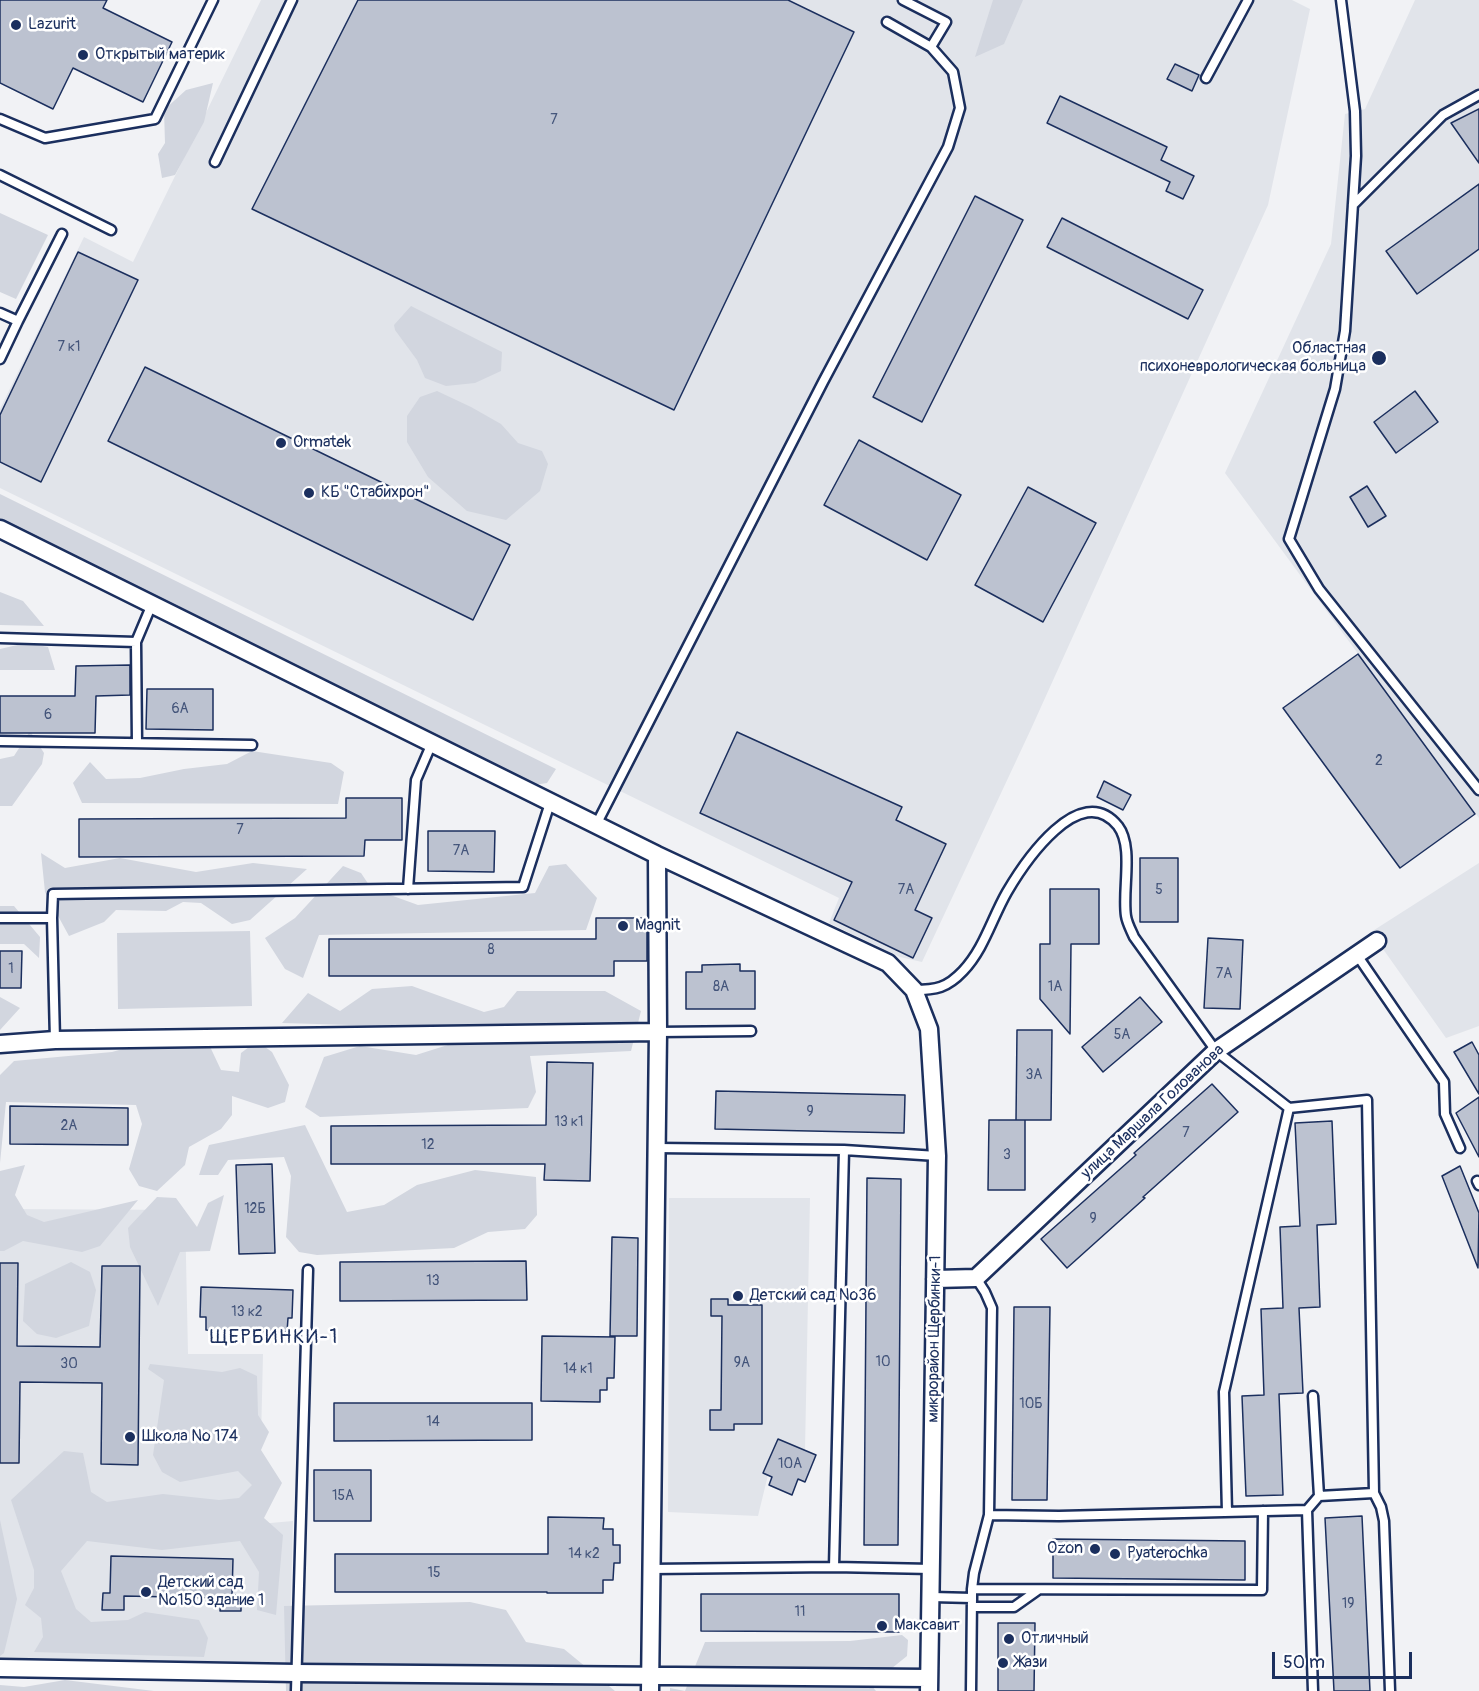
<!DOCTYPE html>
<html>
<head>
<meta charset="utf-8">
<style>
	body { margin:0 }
	#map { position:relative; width:1479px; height:1691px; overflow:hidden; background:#f1f2f5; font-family:Pangolin,sans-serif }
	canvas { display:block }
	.scale { position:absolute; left:1272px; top:1652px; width:140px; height:27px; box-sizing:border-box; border:3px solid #1b2f5e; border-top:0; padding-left:8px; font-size:18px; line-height:21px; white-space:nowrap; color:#1b2f5e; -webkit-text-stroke:4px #fff; paint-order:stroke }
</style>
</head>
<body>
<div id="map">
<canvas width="1479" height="1691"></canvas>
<div class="scale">50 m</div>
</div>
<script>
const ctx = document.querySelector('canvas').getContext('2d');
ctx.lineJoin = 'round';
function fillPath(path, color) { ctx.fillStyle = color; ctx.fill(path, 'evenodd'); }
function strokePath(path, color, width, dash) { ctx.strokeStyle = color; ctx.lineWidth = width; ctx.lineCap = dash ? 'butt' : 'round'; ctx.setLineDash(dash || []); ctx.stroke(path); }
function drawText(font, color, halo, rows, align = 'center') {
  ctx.font = font + ' Pangolin,sans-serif'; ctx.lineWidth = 5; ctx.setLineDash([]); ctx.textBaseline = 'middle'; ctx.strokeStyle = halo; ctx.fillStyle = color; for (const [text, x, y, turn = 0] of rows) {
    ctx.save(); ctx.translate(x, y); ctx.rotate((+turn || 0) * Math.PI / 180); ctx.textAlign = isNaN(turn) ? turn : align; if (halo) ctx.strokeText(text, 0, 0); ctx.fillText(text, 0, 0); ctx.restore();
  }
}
fillPath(new Path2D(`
	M261 0H1292L1310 9 1268 205 1031 729 922 962 900 957 829 923 839 898 0 488V409L84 237 133 262Z
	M1415 0H1479V818L1225 473 1331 244 1345 114 1365 109Z
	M1479 863V1026L1446 1038 1371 932Z
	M669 1198H810L805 1450 778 1439 763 1473 768 1475 758 1516 668 1512Z
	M0 1209 185 1210 188 1354H263L259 1524 293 1521 289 1663 0 1661Z`), '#e1e4ea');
fillPath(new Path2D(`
	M993 0H1023L1004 44 975 57Z
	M213 83 204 122 175 175 162 178 158 154 165 143 164 110 186 90Z
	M0 213 48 235 16 299 0 292Z
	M411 306 502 352 501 371 475 383 446 386 425 378 417 360 395 330 394 325Z
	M437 391 471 407 501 424 518 443 542 451 548 464 540 491 506 520 467 511 428 477 407 442V416L420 397Z
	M0 494 556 769 547 783 534 785 0 519Z
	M0 592 23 601 44 626 0 625Z
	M26 643 48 647 55 670H0V649Z
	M30 731 44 753 42 764 12 806H0V759L14 756Z
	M252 751 331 763 344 772 338 804 82 803 73 783 90 762 106 779 140 778 184 769 227 764Z
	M41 853 65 868 120 858 196 872 253 863 307 869 250 920 232 924 201 903 183 902 166 911 116 910 104 922 69 936 45 892Z
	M566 864 597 898 586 930 319 935 303 978 285 969 265 938 295 918 343 866 361 873 371 888 418 905 535 893 549 866Z
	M0 906H14L40 937 39 958 24 944H0Z
	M250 931 252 1006 118 1009 117 933Z
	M412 986 484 1012 504 1007 517 991H605L641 1011 631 1051 530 1056 536 1092 528 1108 320 1117 305 1107 324 1057 360 1046 416 1055 454 1043 456 1028 282 1023 308 993 340 1011 372 989Z
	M0 997 20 1008 0 1030Z
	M187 1031 205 1036 221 1070 239 1072 241 1053 257 1041 272 1052 289 1085 285 1102 268 1108 232 1096V1115L221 1129 189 1147 185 1165 157 1191 139 1186 129 1169 142 1124 136 1105 6 1102 0 1163V1075L14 1061 112 1052Z
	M305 1125 347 1212 384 1205 417 1185 475 1170 536 1177 537 1215 525 1229 488 1232 454 1248 317 1255 299 1252 286 1237 291 1176 284 1157 228 1160 218 1175H199L209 1145Z
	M25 1165 15 1195 27 1215 44 1222 138 1200 100 1246 82 1252 23 1241 4 1251H0V1171Z
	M224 1195 210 1251 180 1252 158 1306 130 1247 128 1228 157 1197 176 1198 197 1227 208 1203Z
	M71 1262 90 1272 96 1290 89 1326 56 1338 37 1334 23 1321 25 1284Z
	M150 1364 222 1372 240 1368 257 1376 258 1415 269 1432 261 1450 282 1483 264 1518 283 1535 276 1615 257 1610 259 1572 240 1541 162 1550 87 1541 61 1571 76 1609 91 1622 128 1620 145 1612 199 1620 208 1638 204 1657 34 1652 43 1637 41 1618 25 1605 34 1588V1570L11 1500 64 1451 83 1453 91 1492 107 1502 163 1494 219 1500 239 1498 252 1485 238 1471 180 1482 162 1472 153 1455 164 1380 148 1369Z
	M0 1520 17 1599 4 1653 0 1656Z
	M470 1602 506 1610 526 1642 564 1649 615 1691H286L284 1606Z
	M902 1635 908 1640 907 1656 871 1685 876 1691H670V1688L685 1691 705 1642 850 1641Z
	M65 1680 154 1691H0V1685L24 1687Z`), '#d2d6df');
const building = new Path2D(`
	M0 0H107L103 8 172 42 143 102 73 68 53 109 0 83Z
	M358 0H788L854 32 674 410 252 209Z
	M1175 64 1199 75 1192 91 1167 79Z
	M1060 96 1167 147 1161 160 1194 176 1183 199 1166 191 1170 182 1047 123Z
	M1479 109V163L1451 123Z
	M1479 184V249L1417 294 1386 251Z
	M975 196 1023 220 922 422 873 397Z
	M1062 218 1203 290 1188 319 1047 247Z
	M78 252 138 280 41 482 0 462V415Z
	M145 367 510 545 473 620 108 441Z
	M1415 391 1438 422 1396 453 1374 422Z
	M859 440 961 495 927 560 824 505Z
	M1367 486 1386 516 1368 527 1350 497Z
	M1028 487 1096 523 1043 622 975 585Z
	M1358 654 1475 814 1400 868 1283 708Z
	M130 665V695L96 696 95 733H0V696H75L76 666Z
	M147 689H213V730L146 729Z
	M737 732 902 807 896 820 946 844 915 910 932 918 913 958 834 920 852 882 700 813Z
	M1104 781 1131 795 1123 810 1097 797Z
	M346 798H402V840H365L364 856 79 857V819L346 818Z
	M428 831H495L494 872 428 871Z
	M1140 858H1178V922H1140Z
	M1050 889H1099V944H1071L1070 1034 1040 999V944H1050Z
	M596 918H647V961H614V976H329V939H596Z
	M1208 938 1243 940 1240 1009 1204 1008Z
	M0 951H22L21 988H0Z
	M740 964V971H755V1009H686V972H702V965Z
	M1140 997 1162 1022 1103 1072 1082 1047Z
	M1017 1030H1052L1051 1120H1016Z
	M1472 1042 1479 1055V1094L1454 1052Z
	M547 1062 593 1063 590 1181 544 1180 545 1164H331V1126L546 1125Z
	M1212 1084 1238 1112 1143 1197 1145 1198 1067 1268 1041 1239 1136 1155 1134 1153Z
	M716 1091 905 1095 904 1133 715 1129Z
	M1479 1097V1157L1456 1113Z
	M10 1106 128 1108V1145L10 1144Z
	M989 1120H1025V1190H988Z
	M1332 1121 1336 1224 1317 1225 1320 1307 1299 1308 1303 1393 1279 1394 1283 1495 1246 1496 1242 1396 1264 1395 1261 1309 1283 1308 1280 1227 1300 1226 1295 1123Z
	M272 1164 275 1253 239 1254 236 1165Z
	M1460 1166 1479 1213 1478 1268 1442 1176Z
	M867 1178 901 1179 898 1545H864Z
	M612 1237 638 1238 637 1336H610Z
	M526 1261 527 1300 340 1301V1262Z
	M0 1263H18L17 1346 100 1347 102 1266H140L138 1465 101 1464 102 1383 20 1382 19 1463H0Z
	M201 1287 293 1290 292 1318H288L287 1332 206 1330V1317H200Z
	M711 1299H728V1305H762V1424H734V1430H710V1410H721L722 1316H711Z
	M1014 1307H1050L1047 1500H1012Z
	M542 1336 615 1337 614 1378H607V1390H600V1402L541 1401Z
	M334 1403H532V1440L334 1441Z
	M778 1439 816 1455 805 1482 798 1479 792 1495 769 1485 772 1477 763 1473Z
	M314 1470H371V1521H314Z
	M1362 1516 1370 1691H1334L1325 1518Z
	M548 1517 604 1518 603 1529H613V1545H620V1563H614L613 1580H603V1593H547V1592H335V1554H548Z
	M1053 1539 1245 1541V1580L1053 1578Z
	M111 1556 233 1559 232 1595H241V1611H220L221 1598 124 1596V1610H102L103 1593H110Z
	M701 1594H899V1632L701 1631Z
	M998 1623H1035L1034 1691H998Z`);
fillPath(building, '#bcc2d0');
strokePath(building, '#1b2f5e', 1.5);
const lane = new Path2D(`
	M903 0 946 22 931 47
	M1341 0 1355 111 1356 156 1345 331 1335 389 1289 539 1319 589 1479 790
	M1206 78 1248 0
	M0 119 45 138 155 119 213 0
	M215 162 292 0
	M0 175 111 230
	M1353 205 1443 115 1479 95
	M0 313 18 321 62 234
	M0 359 18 321
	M0 638 136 642 152 604
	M136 642 137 743
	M0 741 252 745
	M596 825 823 382 948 147 960 108 953 72 931 47 887 22
	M408 889 416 780 432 743
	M0 918H52L53 894 523 887 550 803
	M52 918 55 1040
	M1357 955 1444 1082 1445 1114 1460 1148
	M914 990C936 990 947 988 963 971 984 949 992 918 1007 892 1024 863 1080 779 1118 826 1134 847 1122 890 1126 916 1127 923 1131 930 1134 937L1216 1051 1289 1108 1224 1392 1227 1512
	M658 1032 751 1031
	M1289 1108 1367 1100 1374 1493
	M656 1148 844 1150 937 1156
	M1477 1181 1479 1185
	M1313 1396 1319 1496
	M1307 1510 1313 1691
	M989 1515 1059 1516 1307 1510 1319 1496 1374 1493 1381 1507 1384 1521 1390 1691
	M834 1567 844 1150
	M651 1569 834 1567 932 1569
	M972 1589 974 1573 989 1515 992 1308 985 1292 976 1278
	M932 1597 972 1598 971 1691
	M972 1598V1589L1262 1590 1263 1511
	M972 1607H1014L1038 1590
	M296 1691 308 1270`);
const street = new Path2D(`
	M0 529 657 855 888 963 914 990 929 1029 937 1156 929 1691
	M0 1044 55 1040 658 1032
	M935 1279 976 1278 1216 1051 1377 941
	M0 1668 296 1673 929 1678
	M650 1691 658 1032 657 855`);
strokePath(lane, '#1b2f5e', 13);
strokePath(street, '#1b2f5e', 21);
strokePath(lane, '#fff', 8);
strokePath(street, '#fff', 16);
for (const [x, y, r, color] of [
	[16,25,6,"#1b2f5e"],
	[83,55,6,"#1b2f5e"],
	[1379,358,8,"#1b2f5e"],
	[281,443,6,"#1b2f5e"],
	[309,493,6,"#1b2f5e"],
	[623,926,6,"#1b2f5e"],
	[738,1296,6,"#1b2f5e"],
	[130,1437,6,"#1b2f5e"],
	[1095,1549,6,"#1b2f5e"],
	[1115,1554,6,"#1b2f5e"],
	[146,1592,6,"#1b2f5e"],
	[882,1626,6,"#1b2f5e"],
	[1009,1639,6,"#1b2f5e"],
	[1003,1663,6,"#1b2f5e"]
]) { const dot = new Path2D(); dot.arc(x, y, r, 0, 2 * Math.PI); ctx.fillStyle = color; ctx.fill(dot); strokePath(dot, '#fff', 2); }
drawText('14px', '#43547a', null, [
	["7",554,120],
	["7 к1",69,347],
	["6А",180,709],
	["6",48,715],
	["2",1379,761],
	["7",240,830],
	["7А",461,851],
	["7А",906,890],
	["5",1159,890],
	["8",491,950],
	["1",11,969],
	["7А",1224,974],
	["8А",721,987],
	["1А",1055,987],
	["5А",1122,1035],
	["3А",1034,1075],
	["9",810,1112],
	["13 к1",569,1122],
	["2А",69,1126],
	["7",1186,1133],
	["12",428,1145],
	["3",1007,1155],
	["12Б",255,1209],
	["9",1093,1219],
	["13",433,1281],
	["13 к2",247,1312],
	["10",883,1362],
	["9А",742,1363],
	["30",69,1364],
	["14 к1",578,1369],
	["10Б",1031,1404],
	["14",433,1422],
	["10А",790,1464],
	["15А",343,1496],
	["14 к2",584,1554],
	["15",434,1573],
	["19",1348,1604],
	["11",800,1612]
]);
drawText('16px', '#1b2f5e', '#fff', [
	["Lazurit",28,25],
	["Открытый материк",95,55],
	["Областная",1366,349,"right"],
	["психоневрологическая больница",1366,367,"right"],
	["Ormatek",293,443],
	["КБ \"Стабихрон\"",321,493],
	["Magnit",635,926],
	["Детский сад №36",750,1296],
	["Школа № 174",142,1437],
	["Ozon",1083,1549,"right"],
	["Pyaterochka",1127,1554],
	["Детский сад",158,1583],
	["№150 здание 1",158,1601],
	["Максавит",894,1626],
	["Отличный",1021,1639],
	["Жази",1015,1663]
], 'left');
drawText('16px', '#1b2f5e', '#fff', [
	["улица Маршала Голованова",1153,1112,-43],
	["микрорайон Щербинки-1",935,1339,-89]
]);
ctx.letterSpacing = '1.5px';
drawText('20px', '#1b2f5e', '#fff', [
	["ЩЕРБИНКИ-1",274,1338]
]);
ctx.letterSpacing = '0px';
</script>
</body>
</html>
